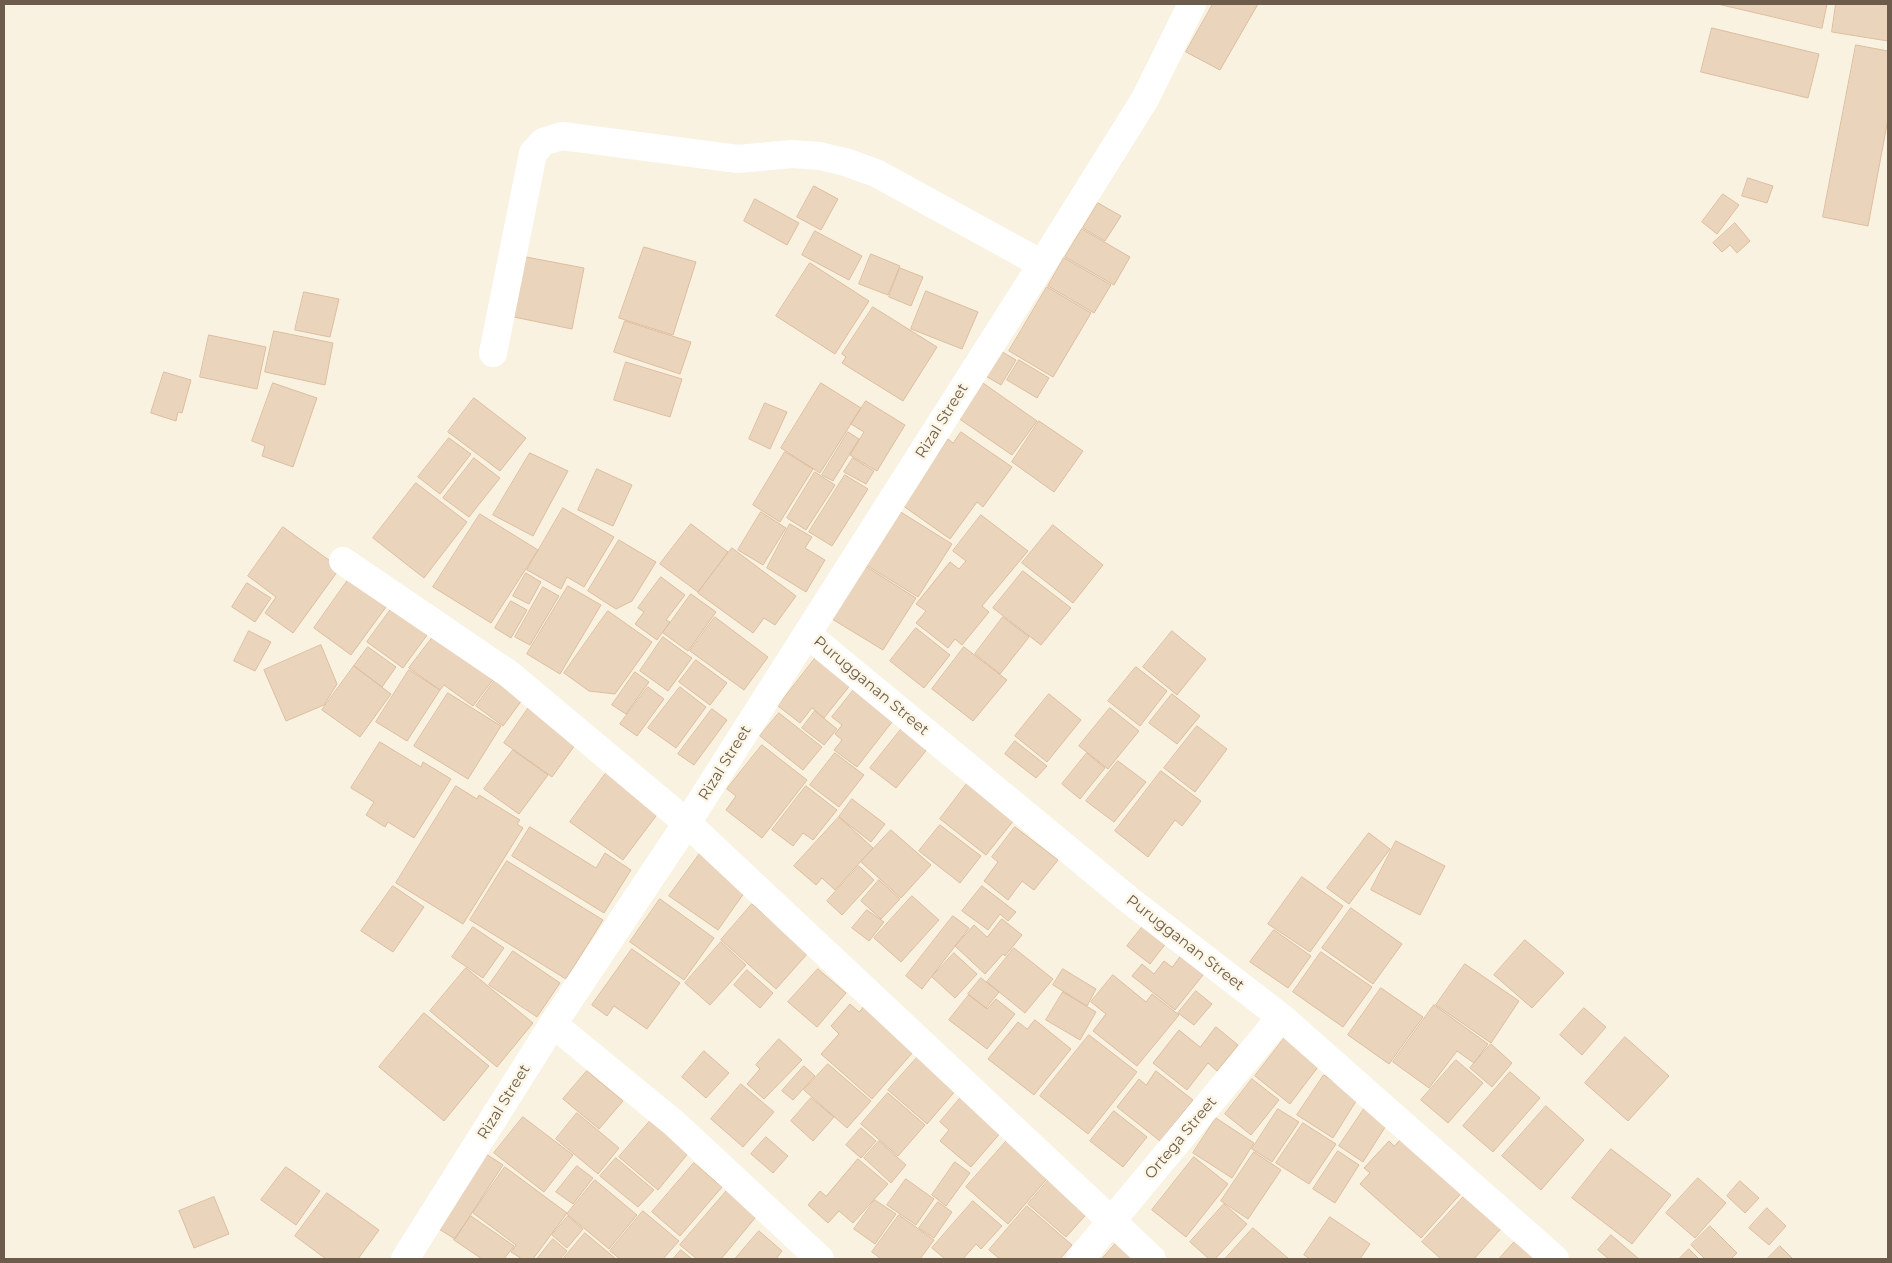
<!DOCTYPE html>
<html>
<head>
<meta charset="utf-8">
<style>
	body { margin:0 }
	#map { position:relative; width:1892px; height:1263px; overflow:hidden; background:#f9f2e1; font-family:Montserrat,sans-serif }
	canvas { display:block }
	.frame { position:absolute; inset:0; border:5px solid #6d5b4b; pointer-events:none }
</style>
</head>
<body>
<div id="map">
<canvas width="1892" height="1263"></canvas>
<div class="frame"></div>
</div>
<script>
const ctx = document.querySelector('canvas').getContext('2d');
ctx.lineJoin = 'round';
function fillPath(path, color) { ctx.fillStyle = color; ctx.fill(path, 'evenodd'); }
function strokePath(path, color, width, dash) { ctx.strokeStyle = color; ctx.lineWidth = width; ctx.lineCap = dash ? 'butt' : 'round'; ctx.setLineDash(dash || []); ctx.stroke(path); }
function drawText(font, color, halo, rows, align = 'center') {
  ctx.font = font + ' Montserrat,sans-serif'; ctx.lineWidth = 5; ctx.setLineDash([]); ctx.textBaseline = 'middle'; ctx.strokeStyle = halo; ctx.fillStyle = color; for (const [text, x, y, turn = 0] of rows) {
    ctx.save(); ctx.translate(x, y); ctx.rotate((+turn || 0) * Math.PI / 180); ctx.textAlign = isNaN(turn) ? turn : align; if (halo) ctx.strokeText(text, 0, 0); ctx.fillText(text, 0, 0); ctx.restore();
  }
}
const building = new Path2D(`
	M1213 4H1258L1220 70 1186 52Z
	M1718 4H1827L1822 28Z
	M1836 4H1888V41L1832 32Z
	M1712 28 1819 54 1808 98 1701 72Z
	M1856 45 1888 51V119L1868 226 1823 217Z
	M1748 178 1773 186 1767 203 1742 196Z
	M814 186 838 199 821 230 797 217Z
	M1723 194 1739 205 1717 234 1702 222Z
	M755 199 799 223 787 245 744 221Z
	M1098 203 1121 216 1105 241 1083 228Z
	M1735 223 1750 241 1737 253 1730 245 1722 252 1713 243Z
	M1082 229 1130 257 1114 285 1065 257Z
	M815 231 862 256 849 280 802 255Z
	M644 247 696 262 673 335 619 318Z
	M871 254 900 266 888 295 859 284Z
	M526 257 584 268 572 329 514 317Z
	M1064 258 1111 285 1094 313 1048 286Z
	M810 263 869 301 835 354 776 316Z
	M900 268 923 277 911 306 889 297Z
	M1047 287 1091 313 1053 377 1009 351Z
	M926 291 978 312 962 349 911 329Z
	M304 292 339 299 330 337 295 330Z
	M873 307 937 347 903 401 842 363 846 357 842 354Z
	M625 321 691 342 680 374 614 352Z
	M274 331 333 343 325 385 265 372Z
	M209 335 266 347 257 389 200 377Z
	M999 350 1016 360 1001 385 984 375Z
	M1019 360 1049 378 1037 398 1007 380Z
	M626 362 682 379 670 417 614 400Z
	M164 372 191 380 182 413 178 412 176 421 151 413Z
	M273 383 317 398 293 467 262 456 265 446 252 441Z
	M821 383 861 408 820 473 781 448Z
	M983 383 1037 421 1012 455 958 418Z
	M474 398 526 438 500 471 448 432Z
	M866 401 905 425 877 471 850 455 864 432 851 424Z
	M765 403 787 412 770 449 749 439Z
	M1039 421 1083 451 1054 492 1012 462Z
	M848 432 859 439 833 481 822 475Z
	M961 432 1012 467 983 507 977 502 950 539 902 505 948 439 953 443Z
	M449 438 471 454 440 494 418 477Z
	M785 452 813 469 780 522 753 505Z
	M530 453 568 471 533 536 493 515Z
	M474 458 500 478 469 517 443 498Z
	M853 458 874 471 866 484 844 472Z
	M597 469 632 485 613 526 578 510Z
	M815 472 835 485 806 530 787 518Z
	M845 475 868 489 832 546 809 532Z
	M416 483 467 522 424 578 373 538Z
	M563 508 614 537 584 587 567 577 561 589 527 570Z
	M899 511 952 544 918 597 866 565Z
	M761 512 786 528 763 565 738 550Z
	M480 514 538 550 491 623 433 587Z
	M981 515 1028 551 982 606 989 612 962 645 955 639 948 648 916 623 926 611 916 604 950 562 959 569 966 561 953 551Z
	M691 524 728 552 698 592 660 564Z
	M790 524 812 537 805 548 825 560 806 592 767 568Z
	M1053 525 1103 565 1073 603 1022 563Z
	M283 527 340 568 293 633 265 613 276 597 248 576Z
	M619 540 656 562 632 601 616 609 588 591Z
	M732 548 796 596 775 625 764 618 753 633 698 593Z
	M865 566 916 598 883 650 832 619Z
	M1023 571 1071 608 1041 645 993 608Z
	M526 573 541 582 529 604 513 596Z
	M661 577 685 595 666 620 670 622 657 640 635 624 644 612 638 608Z
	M348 580 386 607 351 655 314 628Z
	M247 583 271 598 255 622 232 607Z
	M568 586 601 605 560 674 527 654Z
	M543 587 559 596 530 645 515 637Z
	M691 594 716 612 688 651 663 633Z
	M511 601 527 610 511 638 495 628Z
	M394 605 430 631 403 668 367 642Z
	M608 611 652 642 615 694 589 691 564 673Z
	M715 617 768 657 744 690 690 651Z
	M1003 617 1029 637 1000 674 975 654Z
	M916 628 950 655 924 688 890 661Z
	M249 631 271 642 255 671 234 661Z
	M1172 631 1206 659 1177 695 1143 667Z
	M436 633 498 673 473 706 444 685 440 690 409 668Z
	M663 637 692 658 668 691 640 671Z
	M321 645 337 684 324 705 286 721 264 670Z
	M368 647 396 667 382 687 354 666Z
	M964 647 1007 680 973 721 932 689Z
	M820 652 855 679 824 718 812 708 800 723 778 706Z
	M696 660 727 683 710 705 679 682Z
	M354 666 391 694 360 737 322 710Z
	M1136 667 1167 691 1140 726 1108 701Z
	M409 670 440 690 407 741 376 722Z
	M635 672 649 682 626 714 612 705Z
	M498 676 525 696 503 726 476 706Z
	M648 687 664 699 637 736 620 724Z
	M680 687 706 707 676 748 648 728Z
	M856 687 899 713 857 767 834 750 842 740 835 734 842 725 832 717Z
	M448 693 501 726 468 779 414 746Z
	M1049 694 1081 720 1047 762 1015 736Z
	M1172 694 1200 716 1177 744 1149 723Z
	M532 703 580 738 552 777 504 743Z
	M1110 708 1139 731 1108 769 1079 746Z
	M712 709 727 720 694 765 678 754Z
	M815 711 837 729 824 745 802 728Z
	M779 713 822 747 803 770 760 736Z
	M907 722 933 742 896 788 870 768Z
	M1197 726 1227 749 1195 792 1164 768Z
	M1015 741 1047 766 1036 778 1005 754Z
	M380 742 421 767 423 762 451 779 414 838 388 822 385 827 366 815 374 802 351 788Z
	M762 745 807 780 762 838 726 810 736 796 727 789Z
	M513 750 548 775 519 814 484 789Z
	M835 753 864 775 839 807 810 785Z
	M1087 753 1105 768 1080 799 1062 784Z
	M1118 761 1146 782 1114 822 1086 801Z
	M609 769 662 808 623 860 570 822Z
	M1161 771 1201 801 1182 826 1175 820 1148 857 1115 831Z
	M972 777 1019 814 986 855 940 819Z
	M456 786 477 799 479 795 520 820 517 824 523 828 463 924 396 883Z
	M806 786 837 810 813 840 803 833 793 846 772 830Z
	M852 799 885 824 871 842 839 817Z
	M839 817 873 848 835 890 822 878 816 885 794 866Z
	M940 825 981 856 960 883 919 851Z
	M530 827 596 868 605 853 631 870 604 913 512 856Z
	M1015 827 1058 860 1034 890 1022 881 1008 900 984 881 998 862 992 857Z
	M891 830 931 865 901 898 861 862Z
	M1369 833 1390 849 1349 904 1327 888Z
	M1396 841 1445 866 1420 915 1371 890Z
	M701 852 749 886 718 930 669 896Z
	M507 861 603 920 566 979 470 920Z
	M859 866 874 880 842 915 827 901Z
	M1302 877 1343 906 1310 952 1268 924Z
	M879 880 900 899 881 919 861 901Z
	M393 886 424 907 393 952 361 931Z
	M982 886 1016 912 1008 921 1000 914 988 930 962 911Z
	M912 896 939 920 901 962 874 938Z
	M660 899 714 938 684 980 630 942Z
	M752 904 808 953 776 989 721 940Z
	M1351 908 1402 944 1373 984 1322 948Z
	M867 910 884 922 869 941 852 928Z
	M953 916 969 928 922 989 906 976Z
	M1002 919 1022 935 1005 956 1003 954 985 974 955 946 974 925 987 937Z
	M1148 920 1170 938 1150 964 1127 946Z
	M473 927 504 948 483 978 452 957Z
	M1274 930 1311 956 1288 988 1250 962Z
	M1525 940 1564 973 1532 1008 1494 975Z
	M721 942 746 965 710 1005 685 983Z
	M1014 948 1053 979 1025 1013 987 982Z
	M632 949 680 983 647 1029 614 1006 607 1016 592 1005Z
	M513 951 560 983 537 1017 489 985Z
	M1184 952 1207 970 1175 1010 1132 976 1142 964 1154 974 1164 961 1172 967Z
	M1321 952 1372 987 1343 1027 1293 992Z
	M954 953 977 974 955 998 932 977Z
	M1465 964 1519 1001 1491 1043 1436 1005Z
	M466 968 533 1023 497 1067 430 1011Z
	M818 969 846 993 817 1027 788 1002Z
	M1063 969 1096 989 1087 1006 1053 985Z
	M747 970 773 993 760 1008 734 985Z
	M1113 975 1146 1002 1152 994 1179 1015 1137 1066 1093 1031 1106 1014 1091 1002Z
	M981 978 999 992 986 1008 968 994Z
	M1381 988 1423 1017 1389 1064 1348 1035Z
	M1196 991 1212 1004 1194 1025 1178 1013Z
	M1063 992 1096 1012 1080 1040 1046 1020Z
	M969 995 987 1009 996 999 1015 1014 987 1049 949 1020Z
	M869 1000 920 1044 872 1099 821 1054 839 1034 831 1026 850 1004 859 1012Z
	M1434 1005 1488 1044 1474 1063 1457 1051 1429 1088 1393 1062Z
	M1584 1008 1606 1027 1582 1055 1560 1035Z
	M424 1013 489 1066 444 1121 379 1067Z
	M1035 1020 1071 1049 1034 1095 988 1059 1018 1022 1027 1029Z
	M1216 1027 1238 1045 1217 1071 1208 1063 1187 1090 1153 1063 1179 1030 1200 1047Z
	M1089 1035 1137 1072 1088 1134 1040 1096Z
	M1286 1036 1321 1063 1290 1104 1255 1076Z
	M1625 1037 1669 1076 1628 1121 1585 1083Z
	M779 1039 802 1060 764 1099 747 1084 760 1069 756 1065Z
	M1491 1044 1512 1063 1492 1087 1470 1068Z
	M924 1050 962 1083 927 1124 888 1090Z
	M704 1051 729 1073 706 1098 682 1077Z
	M1456 1060 1483 1083 1448 1123 1421 1100Z
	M828 1064 871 1101 847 1128 804 1090Z
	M804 1066 815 1076 793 1100 782 1091Z
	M587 1071 623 1101 599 1129 563 1099Z
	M1156 1071 1193 1100 1160 1141 1117 1107 1139 1079 1146 1085Z
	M1510 1072 1540 1098 1493 1152 1463 1126Z
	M1324 1075 1358 1098 1333 1138 1297 1115Z
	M1252 1079 1279 1100 1251 1135 1225 1114Z
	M741 1084 774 1112 743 1147 711 1119Z
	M888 1093 925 1125 898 1156 861 1124Z
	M962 1096 1002 1131 971 1167 940 1141 949 1130 940 1122Z
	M811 1098 834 1117 813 1141 791 1121Z
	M1366 1106 1389 1121 1363 1162 1339 1146Z
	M1546 1106 1584 1140 1541 1190 1502 1156Z
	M1278 1109 1299 1122 1272 1162 1252 1149Z
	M1114 1111 1147 1137 1123 1167 1090 1141Z
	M577 1113 619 1148 598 1174 556 1139Z
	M657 1113 695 1145 658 1190 619 1157Z
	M523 1117 573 1155 544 1192 494 1153Z
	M1216 1118 1254 1143 1232 1178 1193 1153Z
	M1303 1123 1336 1144 1309 1184 1276 1163Z
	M861 1128 876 1141 861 1158 846 1145Z
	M1405 1135 1465 1189 1421 1238 1360 1184 1370 1173 1364 1168 1389 1141 1394 1146Z
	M766 1137 788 1156 773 1173 751 1154Z
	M1010 1137 1052 1173 1008 1224 966 1187Z
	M879 1141 906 1165 891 1183 864 1158Z
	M1611 1149 1671 1195 1632 1244 1572 1198Z
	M1338 1151 1359 1165 1335 1203 1313 1189Z
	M483 1152 503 1165 455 1239 434 1226Z
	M1254 1152 1281 1170 1248 1219 1221 1201Z
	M1194 1157 1228 1184 1186 1237 1152 1210Z
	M616 1158 654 1190 638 1207 600 1176Z
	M858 1159 888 1184 853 1223 839 1211 828 1223 808 1205 820 1191 826 1196Z
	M955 1162 970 1173 946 1206 932 1195Z
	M694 1163 722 1187 680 1236 652 1212Z
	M577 1166 593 1178 573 1204 556 1192Z
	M286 1167 320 1191 296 1225 261 1200Z
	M505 1167 567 1213 533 1259H522L511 1252 516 1245 473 1213Z
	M1053 1175 1092 1208 1066 1237 1028 1204Z
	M1698 1178 1726 1203 1695 1238 1666 1213Z
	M906 1179 934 1199 916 1225 887 1205Z
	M595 1180 637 1215 609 1249 567 1214Z
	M1740 1181 1759 1198 1745 1213 1727 1196Z
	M730 1187 760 1212 721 1259H697L680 1245Z
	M1469 1191 1505 1224 1474 1259H1441L1422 1242Z
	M327 1193 379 1230 358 1259H326L295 1236Z
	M214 1197 229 1234 194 1248 179 1211Z
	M875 1200 896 1214 875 1244 854 1229Z
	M973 1201 1002 1226 981 1249 976 1244 963 1259H945L932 1248Z
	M938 1202 952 1212 934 1238 919 1228Z
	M1224 1204 1247 1224 1215 1259H1209L1190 1242Z
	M1027 1206 1072 1245 1060 1259H1000L989 1250Z
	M1767 1208 1786 1226 1769 1245 1749 1228Z
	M643 1211 679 1241 663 1259H620L610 1251Z
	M899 1215 934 1240 920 1259H881L872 1252Z
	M471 1216 514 1246 504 1259H482L454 1240Z
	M568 1216 583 1229 567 1248 552 1235Z
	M1330 1217 1370 1244 1360 1259H1310L1304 1255Z
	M1710 1226 1737 1253 1731 1259H1705L1691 1245Z
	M1253 1228 1289 1259H1225Z
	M759 1231 782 1251 776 1259H735Z
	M585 1233 616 1259H563Z
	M1611 1235 1639 1259H1609L1598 1250Z
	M1518 1238 1541 1259H1499Z
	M553 1239 567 1251 560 1259H537Z
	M1117 1242 1137 1259H1102Z
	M1780 1246 1793 1259H1767Z
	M1689 1249 1699 1259H1679Z
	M681 1250 692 1259H673Z`);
fillPath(building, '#ebd4bc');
strokePath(building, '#dcbd9e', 1);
strokePath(new Path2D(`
	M493 353 533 153 543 142 562 136 738 159 792 154 820 156 845 162 876 173 1042 264
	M343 561 509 674 687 823 1152 1259
	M807 634 1128 899 1281 1017 1555 1259
	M553 1024 675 1124 820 1259
	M405 1259 553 1024 687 823 1042 264 1145 99 1192 4
	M1080 1259 1281 1017`), '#fff', 28);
drawText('15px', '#6d5b4b', '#fcf6e6', [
	["Rizal Street",942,421,-58],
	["Purugganan Street",871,686,40],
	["Rizal Street",725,763,-58],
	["Purugganan Street",1185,943,38],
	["Rizal Street",504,1102,-58],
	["Ortega Street",1181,1138,-50]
]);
</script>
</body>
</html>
